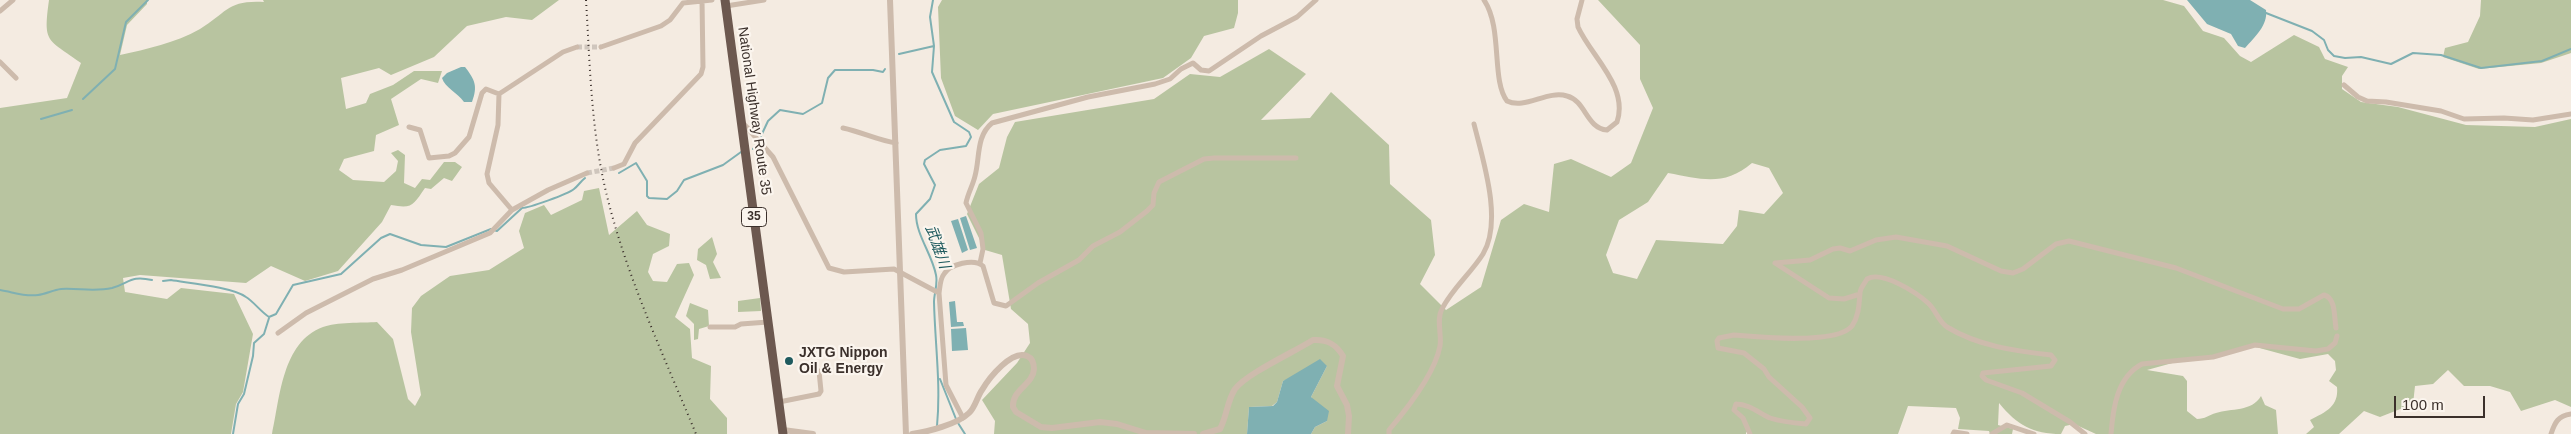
<!DOCTYPE html>
<html>
<head>
<meta charset="utf-8">
<style>
	body { margin:0 }
	#map { position:relative; width:2571px; height:434px; overflow:hidden; background:#f4ebe1; font-family:Helvetica,sans-serif }
	canvas { display:block }
	.scale { position:absolute; left:2394px; top:396px; width:91px; height:22px; box-sizing:border-box; border:2px solid #3b302b; border-top:0; padding-left:6px; font-size:15px; line-height:18px; white-space:nowrap; color:#3b302b; -webkit-text-stroke:4px #fbf5ee; paint-order:stroke }
</style>
</head>
<body>
<div id="map">
<canvas width="2571" height="434"></canvas>
<div class="scale">100 m</div>
</div>
<script>
const ctx = document.querySelector('canvas').getContext('2d');
ctx.lineJoin = 'round';
function fillPath(path, color) { ctx.fillStyle = color; ctx.fill(path, 'evenodd'); }
function strokePath(path, color, width, dash) { ctx.strokeStyle = color; ctx.lineWidth = width; ctx.lineCap = dash ? 'butt' : 'round'; ctx.setLineDash(dash || []); ctx.stroke(path); }
function drawText(font, color, halo, rows, align = 'center') {
  ctx.font = font + ' Helvetica,"Noto Sans JP",sans-serif'; ctx.lineWidth = 4.5; ctx.setLineDash([]); ctx.textBaseline = 'middle'; ctx.strokeStyle = halo; ctx.fillStyle = color; for (const [text, x, y, turn = 0] of rows) {
    ctx.save(); ctx.translate(x, y); ctx.rotate((+turn || 0) * Math.PI / 180); ctx.textAlign = isNaN(turn) ? turn : align; if (halo) ctx.strokeText(text, 0, 0); ctx.fillText(text, 0, 0); ctx.restore();
  }
}
fillPath(new Path2D(`
	M49 0H147V4L127 25 120 55C147 49 175 43 200 29 228 12 227 0 264 2L263 0H559L532 20 506 17 467 26 434 57 391 75 379 68 341 78 346 109 366 103 370 94 393 85 414 71H442L438 83 421 79 391 99 399 125 376 135 374 151 344 159 339 170 353 180 384 182 396 171 398 161 391 153 398 150 405 155 404 183 415 188 422 179 430 180 444 162H455L462 167 452 181 444 178 431 189 425 188C413 205 413 209 391 205L382 222 338 271 305 281 271 266 246 283 140 275 123 278 125 292 167 299 181 288 234 294 253 334 243 392 236 404 231 434H0V108L67 98 81 63C47 38 43 44 49 0Z
	M942 0H1238V13L1234 28 1204 36 1191 58 1163 78 993 114 978 130 955 116 941 78 938 7Z
	M1598 0H2163L2184 6 2203 31 2224 38 2240 56 2251 62 2294 35 2319 47 2325 59 2348 67 2342 76V89L2361 102 2398 107 2466 125 2535 127 2571 119V407L2555 400 2521 411 2510 392 2490 386H2464L2448 370 2433 384 2415 386 2413 404 2380 417 2364 411 2339 434H2306L2314 427 2310 420C2326 412 2339 406 2337 387L2329 381 2336 370 2335 361 2328 354 2300 359 2252 346 2219 356 2187 359 2147 370 2183 376 2187 381V411L2197 419C2205 419 2209 415 2216 413 2231 408 2252 412 2261 396L2265 405 2276 410 2278 434H2096L2074 424 2065 426 2061 434C2033 434 2017 425 1999 403L1998 425 2013 429 2012 434H1990L1989 431 1958 429 1960 418 1956 408 1908 406 1898 434H1751L1746 432V434H1311L1315 427 1327 421 1311 397 1327 366 1283 381 1277 402 1272 406 1249 407 1247 434H994L995 421 982 400 1017 363 1030 343 1028 324 1011 309 1002 255 985 250 967 214 979 184 999 168 1007 137 1015 122 1154 99 1190 74 1220 77 1269 49 1306 74 1261 120 1310 118 1331 92 1389 145 1390 184 1431 220 1435 255 1420 284 1446 310 1481 287 1501 220 1524 204 1549 212 1554 164 1571 159 1611 177 1631 163 1653 108 1640 79V45ZM1752 163 1769 168 1783 193 1764 214 1739 210 1737 226 1723 244 1656 240 1637 279 1613 273 1606 255 1619 220 1648 202 1668 173C1701 179 1724 187 1752 163Z
	M2481 0H2571V53L2541 63 2479 69 2443 57 2445 48 2468 42 2480 16Z
	M599 188 609 235 637 211 647 225 670 234 669 246 653 254 648 272 653 281 667 282 677 264 689 263 694 275 675 317 690 329 692 358 711 366 710 399 727 418V434H272C280 398 282 342 323 327 336 322 362 323 377 322L393 339 408 399 415 406 421 395 411 332 412 308 421 296 450 276 489 270 524 248 519 231 525 213 544 205 551 215 582 200 584 191Z
	M712 237 717 254 713 262 721 278 710 279 706 265 697 260 698 249Z
	M760 298 761 311 738 312V301Z
	M690 303 708 310 709 326 699 329 698 339 694 340V324L686 316Z`), '#b8c4a0');
fillPath(new Path2D(`
	M2187 0H2250L2266 10C2268 25 2255 37 2245 48L2238 46 2231 34 2207 24Z
	M461 67H465C475 80 478 86 472 102H464C457 92 445 88 442 78L447 73Z
	M966 216 977 248 970 250 960 218Z
	M958 219 968 250 962 253 951 221Z
	M955 301 957 322H963L964 326 951 327 949 302Z
	M966 328 968 350 952 351 951 329Z
	M1320 359 1327 366 1311 397 1329 411 1327 421 1315 427 1311 434H1247L1249 407 1273 406 1277 402 1283 381Z`), '#7fb0b2');
strokePath(new Path2D(`
	M933 0 930 17 934 46 932 72 954 122 969 132 971 137 966 146 940 150 925 160 924 164 935 185 930 199 916 214C916 235 932 254 936 275 938 285 934 293 934 302 935 344 941 384 937 426
	M2266 13 2312 31 2324 40 2328 50 2334 56 2345 58 2361 57 2391 64 2413 53 2441 55 2481 68 2542 61 2571 49
	M899 54 934 46
	M83 99 115 69 126 22 148 0
	M41 119 72 110
	M761 136 768 121 780 110 803 114 822 103 828 78 835 70H873L883 72 885 69
	M753 149 757 143
	M619 173 636 163 647 181V196L649 198 667 199 677 191 684 180 723 165 741 152
	M163 281 171 280C188 283 233 287 246 297 254 302 260 311 269 317L276 314 293 285 341 274 381 238 390 234 421 245 446 247 491 229 497 231 522 208C529 208 568 194 574 189 578 186 580 182 585 178
	M0 290C13 292 24 297 38 295 46 294 53 290 61 289 78 288 95 292 112 288 130 283 130 275 152 280
	M940 379 956 419
	M958 423 965 434
	M233 434 238 404 244 394 253 356 254 343 264 334 269 318`), '#7fb0b2', 2);
strokePath(new Path2D(`
	M577 47H601
	M587 173 614 168`), '#cfc6bd', 5, [5, 2.5]);
strokePath(new Path2D(`
	M1484 0C1503 28 1491 80 1507 101 1525 110 1547 90 1567 96 1586 101 1586 128 1607 130L1617 122C1629 87 1591 56 1578 27L1577 19 1582 0
	M726 6 764 0
	M0 11 13 0
	M601 47 661 26 670 20 683 3 712 0
	M0 62 16 78
	M2344 85 2358 97 2367 101 2386 102 2441 111 2464 119 2504 118 2533 120 2571 114
	M743 123 773 157 829 268 844 272 894 269 939 293
	M409 127 420 130 429 158 449 156 455 153 469 137 482 93 486 89 499 94
	M843 128C862 132 877 140 896 143
	M614 168 624 164 635 143 701 74 703 67 702 0
	M512 210 489 183 487 174 498 125 499 94 563 52 577 47
	M980 263 983 249 981 233 966 203C968 193 973 185 975 176 980 158 976 136 992 123L1088 97 1155 84 1170 79 1181 69 1193 63 1201 70 1209 71 1261 36 1297 17 1316 0
	M1860 294 1844 299 1829 298 1775 263 1810 260 1833 249 1840 248 1850 251 1876 240 1896 237 1947 246 2001 271 2013 273 2023 269 2056 244 2069 241 2176 268 2283 309H2299L2324 295C2336 298 2334 317 2336 328
	M710 327H735L741 324 768 322
	M278 333 306 313 373 279 402 270 490 233 512 210 548 190 587 173
	M779 402 819 394 821 391 819 371
	M963 418 946 385 939 293C940 287 940 279 944 274 950 264 974 258 983 266L994 303 1006 306 1038 283 1079 260 1093 246 1120 232 1147 211 1153 205 1154 193 1159 182 1204 159 1214 158H1296
	M1389 434V430C1406 410 1435 373 1440 346 1442 335 1436 319 1442 309 1452 289 1471 273 1483 254 1503 221 1483 160 1474 124
	M1750 434 1743 418 1734 410 1736 404C1749 404 1759 413 1770 418 1782 422 1794 423 1806 424L1810 418 1802 407 1769 377 1764 369 1744 353 1718 348 1717 341 1719 338 1734 335C1757 337 1837 345 1852 326 1859 316 1859 304 1860 293 1860 288 1865 283 1867 279 1882 270 1917 293 1928 303 1936 310 1938 321 1947 327 1978 346 2015 351 2051 355L2055 360 2051 366 1983 373 1982 376 1986 380 2022 393 2070 422 2085 434
	M1953 434 1954 432 1967 434
	M1992 434 2007 425 2034 434
	M2111 434C2113 408 2117 377 2142 364L2213 357 2255 345 2316 351 2328 349 2335 343 2337 336
	M2551 434C2555 422 2558 416 2571 414`), '#cdbbac', 5);
strokePath(new Path2D(`
	M890 0 906 434
	M783 430 813 434
	M912 434C927 432 958 424 969 413 975 408 977 397 982 390 989 378 1012 349 1027 356 1032 358 1034 363 1034 369 1033 385 1012 389 1013 407L1016 412 1041 427 1052 428 1100 422 1117 424 1146 433 1194 434
	M1203 434 1220 429C1227 416 1227 401 1235 389 1246 374 1294 352 1313 340 1327 339 1336 344 1343 356L1337 386 1347 405 1349 416 1348 434`), '#cdbbac', 6);
strokePath(new Path2D(`
	M725 0 783 434`), '#6c584f', 9);
strokePath(new Path2D(`
	M586 0C590 65 591 132 607 196 627 278 664 356 696 434`), '#3b302b', 2, [1, 4]);
for (const [x, y, r, color] of [
	[789,361,5,"#1f5a5e"]
]) { const dot = new Path2D(); dot.arc(x, y, r, 0, 2 * Math.PI); ctx.fillStyle = color; ctx.fill(dot); strokePath(dot, '#fbf5ee', 2); }
for (const [x, y, w] of [
	[754,217,25]
]) { const box = new Path2D(); box.roundRect(x - w / 2, y - 9.5, w, 19, 4); ctx.fillStyle = '#fbf5ee'; ctx.fill(box); strokePath(box, '#3b302b', 1); }
drawText('bold 12px', '#3b302b', null, [
	["35",754,217]
]);
drawText('14px', '#3b302b', '#fbf5ee', [
	["National Highway Route 35",754,111,82]
]);
drawText('bold 14px', '#3b302b', '#fbf5ee', [
	["JXTG Nippon",799,353],
	["Oil & Energy",799,369]
], 'left');
drawText('italic 15px', '#1f5a5e', '#fbf5ee', [
	["武雄川",937,247,70]
]);
</script>
</body>
</html>
